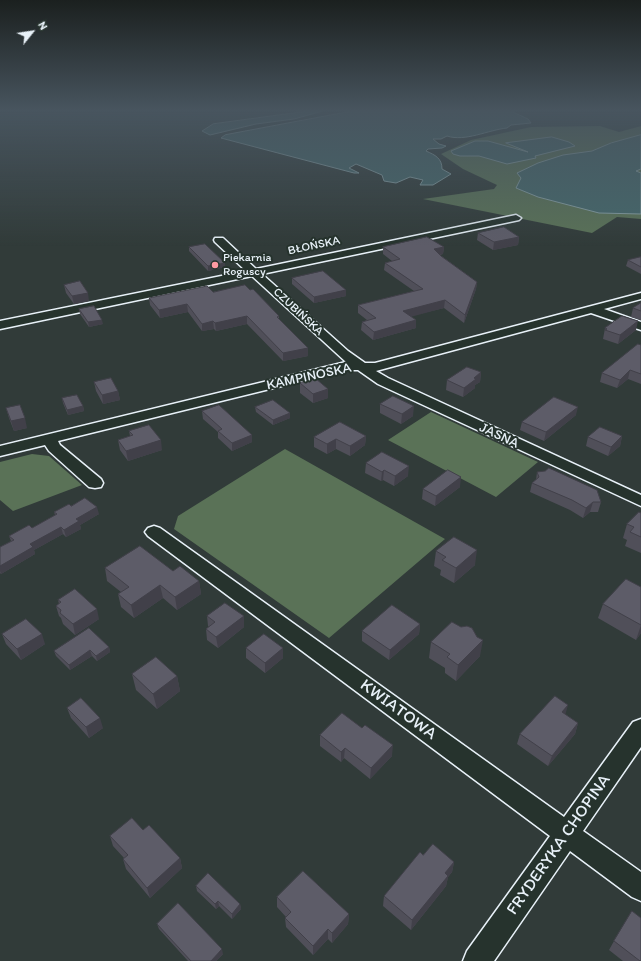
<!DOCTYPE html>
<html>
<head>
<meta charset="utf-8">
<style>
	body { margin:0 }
	#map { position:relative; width:641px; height:961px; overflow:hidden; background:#313b39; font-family:Itim,sans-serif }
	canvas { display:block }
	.north { position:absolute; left:12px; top:12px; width:40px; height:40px; -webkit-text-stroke:3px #26332d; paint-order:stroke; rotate:60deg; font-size:11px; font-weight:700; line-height:16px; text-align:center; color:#e8f1f8 }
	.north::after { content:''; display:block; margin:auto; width:14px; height:18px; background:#e8f1f8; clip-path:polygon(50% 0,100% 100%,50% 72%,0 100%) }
</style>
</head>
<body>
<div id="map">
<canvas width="641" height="961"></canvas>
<div class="north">N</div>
</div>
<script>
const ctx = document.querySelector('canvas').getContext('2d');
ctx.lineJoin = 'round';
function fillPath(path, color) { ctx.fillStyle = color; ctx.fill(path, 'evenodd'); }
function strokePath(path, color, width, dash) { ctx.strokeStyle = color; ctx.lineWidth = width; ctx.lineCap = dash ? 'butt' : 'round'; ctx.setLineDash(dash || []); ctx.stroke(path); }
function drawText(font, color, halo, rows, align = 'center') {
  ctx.font = font + ' Itim,sans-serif'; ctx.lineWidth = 4; ctx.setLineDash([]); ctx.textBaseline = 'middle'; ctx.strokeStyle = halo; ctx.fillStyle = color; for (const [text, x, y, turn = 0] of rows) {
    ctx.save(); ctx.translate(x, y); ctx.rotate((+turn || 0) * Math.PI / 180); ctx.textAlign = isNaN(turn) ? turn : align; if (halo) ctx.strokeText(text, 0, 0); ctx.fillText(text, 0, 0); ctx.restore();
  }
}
fillPath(new Path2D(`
	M600 126 619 132 641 126V219L617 217 592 233 423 199 494 189 497 185 463 169 441 154 471 140 531 127Z
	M431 412 538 462 496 497 388 440Z
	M285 449 445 539 329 638 174 529 178 516Z
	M32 454 49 456 82 485 13 511 0 500V462Z`), '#5a7257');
const water = new Path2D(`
	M308 111H323L294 119 256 124 210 135 202 131 213 124Z
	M352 111H511L528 119 531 123 511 125 507 128C488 130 465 142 447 136L441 139H433L439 144 446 146 442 148 428 149 426 151C435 155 442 158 442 169L451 174 433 185H420L423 180 410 177 396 183 384 181 382 175 356 164 349 168 359 173H354L221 138 225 135Z
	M641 135V169L636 171 641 173V214L599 213 538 197 516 188 521 178 517 173 538 163 563 155 592 151 611 143Z
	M552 137 569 142 575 146 535 156 536 158 507 164 479 156H460L453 154 451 151 475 141H488L528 152 506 143Z`);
fillPath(water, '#45686b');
strokePath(water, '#869fa3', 1);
const street = new Path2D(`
	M516 215 521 218 519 220 262 274 348 351 365 363H375L641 293V299L604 309 641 322V330L591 313 376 371 388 378 641 495V506L378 384 358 370H347L58 441 60 445 101 479 103 483 101 487 95 488 89 487 49 451 45 445 0 456V446L346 362 252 276 0 329V321L246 271 215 242 214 240 215 238H223L256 269Z
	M154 526 160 528 564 817 633 722 641 719V747L583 831 641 872V901L632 897 570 851 494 961H463L467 951 550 836 148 536 145 532 148 528Z`);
strokePath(street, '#e8f1f8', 3);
fillPath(street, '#26332d');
fillPath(new Path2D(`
	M478 233 519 237 518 245 493 250 477 240Z
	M189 247 225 263V267L208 271 189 251Z
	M383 247H444L443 254 440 255 477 282 476 289 464 323 444 308 411 316 416 320V328L373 340 361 330 362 322 367 320 358 313V305L414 291 384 270 385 263 392 261 383 254Z
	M641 257V274L626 266 628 260Z
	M292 278 346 296 314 303 292 284Z
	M64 285 89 301 74 304 66 293Z
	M213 292 279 316V320L308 356 283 361 247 324 216 331 214 329 202 331 188 312 160 318 150 305 149 298Z
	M641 303V320L631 317 633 308Z
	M79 309 103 324 89 327 80 314Z
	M605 328 636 330 618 344 603 339Z
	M641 345V384L628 379 617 388 600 382 602 373Z
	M481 372 480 382 475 385V388L463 397 446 390 447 380Z
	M94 382 118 391 120 400 103 404 96 391Z
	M300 383 328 389V398L313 403 300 393Z
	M62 398 83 406 84 411 68 415 63 403Z
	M380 404 413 416 401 424 380 413Z
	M255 407 290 413V418L273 425 256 412Z
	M6 408 27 428 14 431 9 418Z
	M202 411 252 442 232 451 218 438V432L203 419Z
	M576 415 544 441 520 430 522 422Z
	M129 431 162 450 128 461 120 450 118 440 130 436Z
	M366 436 365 445 350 456 336 449 327 454 314 447V437Z
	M622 436 620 446 608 456 586 446 588 437Z
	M366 463 408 476 394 486 383 480 381 481 365 473Z
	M537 472 601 502 598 512H590L583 518 570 510 530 492 532 483 536 480Z
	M460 487 435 506 422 499 423 489Z
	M71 506 99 514 80 525 81 529 66 537 63 534 34 550 35 554 1 574 0 573V547L11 541 9 536 32 528 55 515 54 512Z
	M641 513V553L625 546 627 540 623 538 627 524Z
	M436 551 475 565 454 583 440 575 441 570 434 566Z
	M105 568 199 581 201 594 177 610 163 598 134 618 121 607 118 594 121 592 107 581Z
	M641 587V633L636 640 598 618 603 604Z
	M58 600 99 619 75 635 63 624 61 618 59 616 56 606 59 604Z
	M207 616 244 627 218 648 207 640 206 629 209 627 208 626Z
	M420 624 419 634 389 660 362 641V631Z
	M2 634 45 644 21 660 6 644Z
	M431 642 480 656 456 681 445 673V668L429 658Z
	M109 647 110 652 97 661 92 656 70 670 56 656 54 651Z
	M246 648 283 658 265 673 246 658Z
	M132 674 177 676 180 691 157 709 136 690Z
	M67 708 103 728 89 738 71 718Z
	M578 723 575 734 548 766 517 744 520 734Z
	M320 735 392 756 370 779 344 758 341 762 320 746Z
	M143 830 180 858 182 868 150 898 126 869 123 859 124 858 113 846 110 836Z
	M423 855 454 862 452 872 448 877 446 886 411 930 383 906 384 896Z
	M196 886 240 904 241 909 232 919 219 906 216 909 197 891Z
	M277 897 349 914 348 924 332 943 328 939 313 955 286 927 285 918 286 917 277 907Z
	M157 924 223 954 216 961H188L159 929Z
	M614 941 641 961H623L609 950Z`), '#504f59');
fillPath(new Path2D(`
	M519 237 518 245 493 250 494 242Z
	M444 247 443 254 433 256 434 249Z
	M225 263V267L208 271V266Z
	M477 282 476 289 464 323 465 315Z
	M346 290V296L314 303V297Z
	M88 293 89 301 74 304 72 296Z
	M445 300 444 308 403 319V311Z
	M187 304 188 312 160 318 159 310Z
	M247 316V324L216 331 215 323Z
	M102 320 103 324 89 327 88 322Z
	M416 320V328L373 340 374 332Z
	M213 321 214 329 202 331V324Z
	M638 321 636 330 618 344 620 335Z
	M308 348V356L283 361V353Z
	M630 370 628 379 617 388 620 380Z
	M481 372 480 382 475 385V388L463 397 464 388 474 378Z
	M328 389V398L313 403V394Z
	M118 391 120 400 103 404 102 395Z
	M83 406 84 411 68 415 67 410Z
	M414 406 413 416 401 424 402 414Z
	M578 407 576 415 544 441 546 432Z
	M290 413V418L273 425V420Z
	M25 418 27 428 14 431 11 421Z
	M252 435V442L232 451V443Z
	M366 436 365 445 350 456V446Z
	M622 436 620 446 608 456 611 447Z
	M336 439V449L327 454V444Z
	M161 440 162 450 128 461 126 451Z
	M409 466 408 476 394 486 395 476Z
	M384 470 383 480 381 481 382 472Z
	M461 477 460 487 435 506 436 496Z
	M593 502 590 512 583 518 586 508Z
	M97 507 99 514 80 525 81 529 66 537 64 530 76 519Z
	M61 527 63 534 34 550 35 554 1 574 0 571V566L30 544Z
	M477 550 475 565 454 583 456 568Z
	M199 581 201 594 177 610 175 597Z
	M160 585 163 598 134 618 131 605Z
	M97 609 99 619 75 635 73 624Z
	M244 616V627L218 648 216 637Z
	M420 624 419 634 389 660 390 650Z
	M641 625V633L636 640Z
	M42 634 45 644 21 660 17 649Z
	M483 640 480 656 456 681 458 665Z
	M109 647 110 652 97 661 96 656Z
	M283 648V658L265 673V663Z
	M90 650 92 656 70 670 69 665Z
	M177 676 180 691 157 709 153 694Z
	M568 705 565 716 562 712Z
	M100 718 103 728 89 738 86 727Z
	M578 723 575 734 548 766 552 756Z
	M393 745 392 756 370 779 371 768Z
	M345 748 344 758 341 762V752Z
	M180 858 182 868 150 898 147 888Z
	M454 862 452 872 448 877 446 886 411 930 412 920 445 873Z
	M218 901 219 906 216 909 215 904Z
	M240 904 241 909 232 919V914Z
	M349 914 348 924 332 943V933Z
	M328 929V939L313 955V946Z
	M222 949 223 954 216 961H211Z`), '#414049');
const building = new Path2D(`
	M504 227 519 237 494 242 478 233Z
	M427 237 444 247 434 249 441 256 477 282 465 315 445 300 403 311 416 320 374 332 362 322 376 318 358 305 423 289 385 263 400 259 383 247Z
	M205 244 225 263 208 266 189 247Z
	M641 257V267L628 260Z
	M323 271 346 290 314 297 292 278Z
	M80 281 88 293 72 296 64 285Z
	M245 285 250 290 253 289 279 316 277 317 308 348 283 353 247 316 215 323 213 321 202 324 187 304 159 310 149 298 207 286 213 292Z
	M641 303V311L633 308Z
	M94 306 102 320 88 322 79 309Z
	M622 316 638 321 620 335 605 330 607 329 605 328Z
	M638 344 641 345V374L630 370 620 380 602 373Z
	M467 367 481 372 474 378 476 379 464 388 447 380Z
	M111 378 118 391 102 395 94 382Z
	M315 378 328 389 313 394 300 383Z
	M77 395 83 406 67 410 62 398Z
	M393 396 414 406 402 414 380 404Z
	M554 397 578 407 546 432 522 422Z
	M273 400 290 413 273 420 255 407Z
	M20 405 25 418 11 421 6 408Z
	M219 405 252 435 232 443 218 431 222 429 202 411Z
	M340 422 366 436 350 446 336 439 327 444 314 437Z
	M149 425 161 440 126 451 118 440 133 435 129 431Z
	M600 427 622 436 611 447 588 437Z
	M382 452 409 466 395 476 384 470 382 472 366 463Z
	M549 468 597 490 601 502H593L586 508 572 500 532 483 539 477 537 472 545 471Z
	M448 470 461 477 436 496 423 489Z
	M85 498 97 507 76 519 79 521 64 530 61 527 30 544 33 547 0 566V547L14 540 9 536 29 525 32 528 57 514 54 512 69 504 71 506Z
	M639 512 641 513V537L630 532 634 527 627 524Z
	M454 537 477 550 456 568 442 560 446 557 436 551Z
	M140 546 173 571 180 566 199 581 175 597 160 585 131 605 118 594 129 587 105 568Z
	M626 579 641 587V625L603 604Z
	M75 589 97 609 73 624 60 613 61 610 56 606 61 602 58 600Z
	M225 603 244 616 216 637 206 629 215 622 207 616Z
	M392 605 420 624 390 650 362 631Z
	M26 619 42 634 17 649 2 634Z
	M452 622 461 627 467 626 472 628 477 637 483 640 458 665 447 657 450 654 431 642Z
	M89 628 109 647 96 656 90 650 69 665 54 651Z
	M264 634 283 648 265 663 246 648Z
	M156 657 177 676 153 694 132 674Z
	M555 696 568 705 562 712 578 723 552 756 520 734Z
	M81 698 100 718 86 727 67 708Z
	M342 713 362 728 365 725 393 745 371 768 345 748 341 752 320 735Z
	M132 818 143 830 149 825 180 858 147 888 123 859 128 855 110 836Z
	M433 844 454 862 445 873 448 876 412 920 384 896 420 852 423 855Z
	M303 871 349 914 332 933 328 929 313 946 285 918 291 912 277 897Z
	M208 873 240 904 232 914 218 901 215 904 196 886Z
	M178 903 222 949 211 961H191L157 924Z
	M632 911 641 918V961H640L614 941Z`);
fillPath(building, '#5d5c68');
strokePath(building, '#414049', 1);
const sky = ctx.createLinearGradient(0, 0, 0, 246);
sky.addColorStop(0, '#1b201f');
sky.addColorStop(0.45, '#48555f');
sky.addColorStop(1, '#48555f00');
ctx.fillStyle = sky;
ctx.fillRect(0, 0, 641, 246);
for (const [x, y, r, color] of [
	[215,265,4,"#ff9aa2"]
]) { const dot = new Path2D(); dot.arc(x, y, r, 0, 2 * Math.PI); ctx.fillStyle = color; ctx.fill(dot); strokePath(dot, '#26332d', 1.5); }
drawText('12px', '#e8f1f8', '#26332d', [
	["BŁOŃSKA",314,246,-12],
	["CZUBIŃSKA",298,312,43]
]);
drawText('12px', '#e8f1f8', '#26332d', [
	["Piekarnia",223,258],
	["Roguscy",223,272]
], 'left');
drawText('14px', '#e8f1f8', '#26332d', [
	["KAMPINOSKA",309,377,-12],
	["JASNA",499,436,25]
]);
drawText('17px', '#e8f1f8', '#26332d', [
	["KWIATOWA",398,710,36],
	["FRYDERYKA CHOPINA",559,845,-55]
]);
</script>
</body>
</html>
